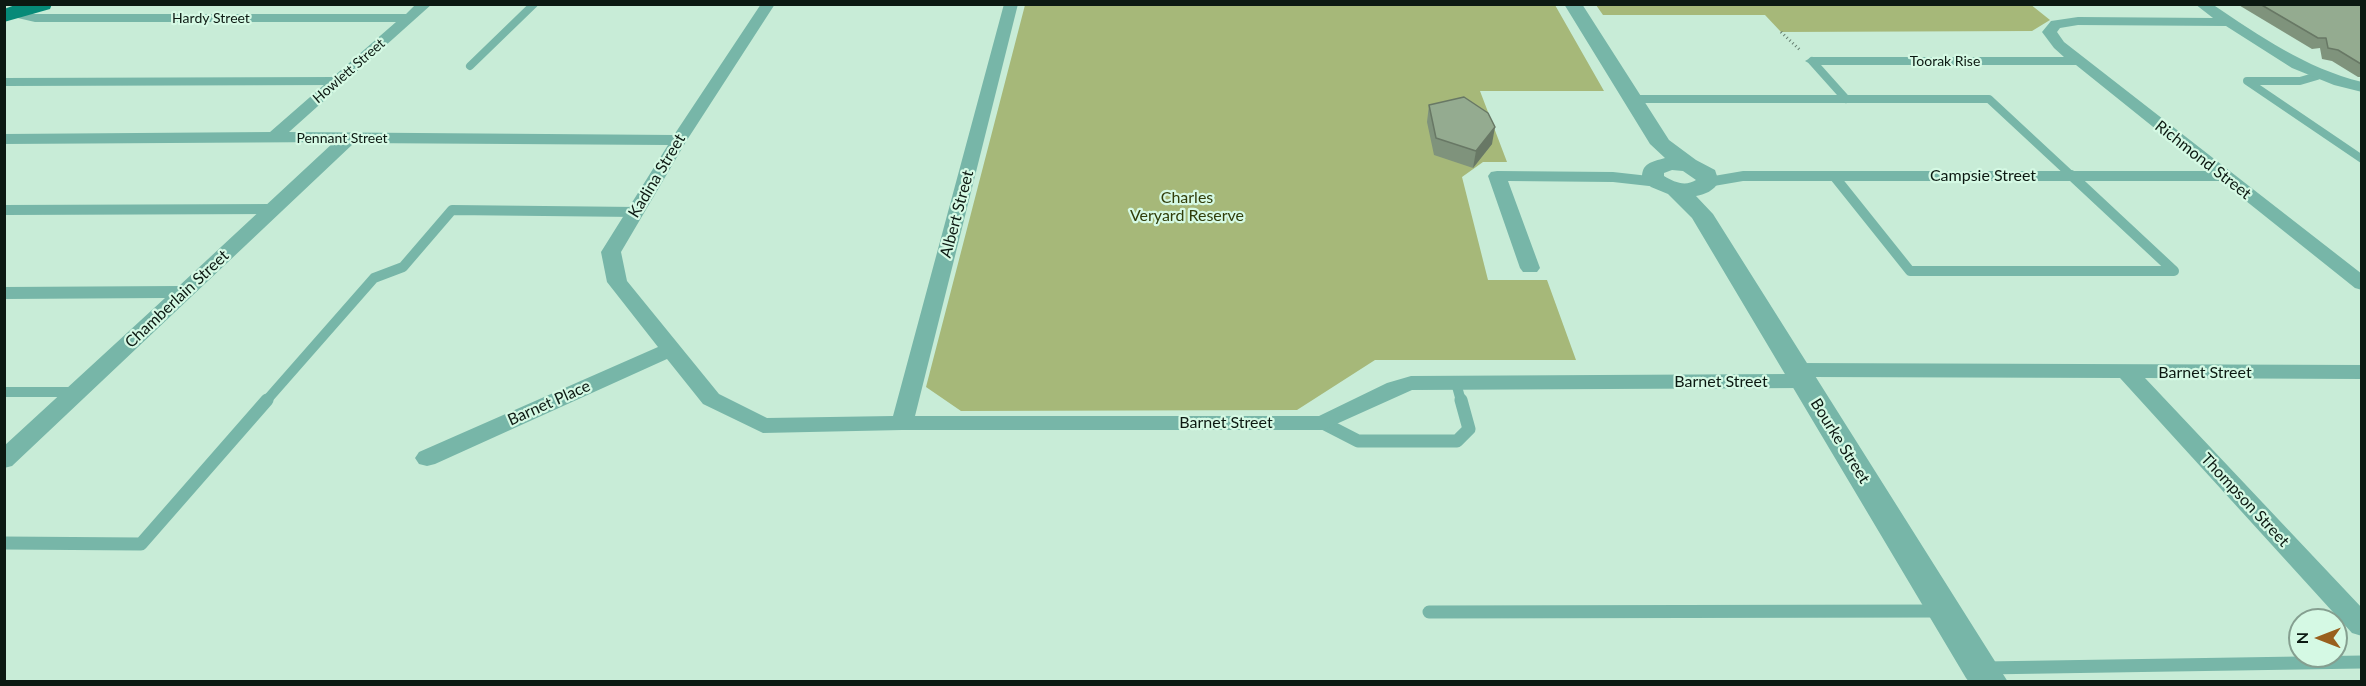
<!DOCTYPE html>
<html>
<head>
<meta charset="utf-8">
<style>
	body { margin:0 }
	#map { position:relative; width:2366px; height:686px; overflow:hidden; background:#c8ecd7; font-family:Lato,sans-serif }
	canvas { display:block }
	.frame { position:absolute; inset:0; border:6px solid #0c1912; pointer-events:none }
	.north { position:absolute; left:2288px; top:608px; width:60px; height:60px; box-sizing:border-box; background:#d5f9e4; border:2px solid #859f90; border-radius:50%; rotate:270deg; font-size:16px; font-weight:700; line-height:24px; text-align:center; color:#0c1912 }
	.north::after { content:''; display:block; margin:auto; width:21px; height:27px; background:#995f1d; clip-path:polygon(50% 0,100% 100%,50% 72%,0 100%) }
</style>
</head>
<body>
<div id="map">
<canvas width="2366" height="686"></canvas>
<div class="frame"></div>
<div class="north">N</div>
</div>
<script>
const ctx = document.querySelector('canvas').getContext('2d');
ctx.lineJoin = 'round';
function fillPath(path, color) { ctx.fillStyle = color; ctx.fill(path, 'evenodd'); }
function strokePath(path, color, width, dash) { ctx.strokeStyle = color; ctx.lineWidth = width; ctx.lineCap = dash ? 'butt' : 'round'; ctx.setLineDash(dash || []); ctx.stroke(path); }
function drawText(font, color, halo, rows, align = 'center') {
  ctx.font = font + ' Lato,sans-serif'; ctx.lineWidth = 4.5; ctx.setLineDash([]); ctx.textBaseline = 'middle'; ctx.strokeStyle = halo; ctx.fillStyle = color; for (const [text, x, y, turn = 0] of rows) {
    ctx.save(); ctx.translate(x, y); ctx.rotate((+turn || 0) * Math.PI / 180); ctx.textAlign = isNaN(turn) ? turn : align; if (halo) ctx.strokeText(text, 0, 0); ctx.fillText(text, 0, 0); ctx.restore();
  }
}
fillPath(new Path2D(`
	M2030 4 2050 20 2032 31 1781 32 1765 15H1603L1596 5Z
	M1025 5H1555L1604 91H1480L1507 162H1483L1462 177 1488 280H1547L1576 360H1375L1297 410 961 411 926 387Z`), '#a6b879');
strokePath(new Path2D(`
	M1781 32 1800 50`), '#637b6e', 3, [1, 3]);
strokePath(new Path2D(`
	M1812 61 1846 99
	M470 66 534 4
	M2317 76 2300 81H2247L2362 159
	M4 82 337 81
	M1633 99H1989L2073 177`), '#77b6a8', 8);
strokePath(new Path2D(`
	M1834 176 1910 271H2174L2071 175
	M4 210 274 209
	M1456 383 1461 401
	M4 392H76
	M266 401 374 278 403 267 452 210 636 212`), '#77b6a8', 10);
strokePath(new Path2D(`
	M1323 423 1358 441H1457L1469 429 1461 400
	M4 543 141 544 267 400
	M1429 612 1939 611
	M1985 668 2362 662`), '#77b6a8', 13);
fillPath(new Path2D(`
	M416 4H432L289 132 674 135 761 4H775L687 140 621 252 627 281 719 394 767 418 893 416 1004 4H1018L915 416H1319L1387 383 1411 376 1788 374 1785 370 1788 365 1796 363 2362 365V379L2145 378 2362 608V636L2352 633 2120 378 1812 377 1815 381 1812 386 1804 388 1412 390 1323 430H902L763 433 703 404 667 359 435 464 427 466 419 464 415 458 419 452 658 347 607 282 601 252 668 145 354 143 12 466 4 468V446L165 298 4 299V287L179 286 334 142 4 144V134L270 132 396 22H35L9 16 7 13 9 10 14 9 35 14H406Z
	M2195 4H2212C2260 36 2305 68 2362 82V92L2334 85 2292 68 2226 26 2078 25 2060 28 2057 32 2064 42 2362 274V290L2355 288 2221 181H1743L1708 187 1702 186 1699 182 1702 178 1743 171H2208L2076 65H1812L1805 61 1812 57H2064L2054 48 2042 32 2051 21 2078 17 2213 18Z
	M1497 171 1613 172 1658 177 1664 178 1667 182 1664 186 1658 187 1613 182 1508 181 1540 268 1537 272H1523L1520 268 1488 176 1491 172Z`), '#77b6a8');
fillPath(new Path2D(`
	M1564 4H1582L1669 140 1696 160 1715 170 1719 182C1713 191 1706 194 1696 196L1713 214 2008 682H1969L1966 678 1692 218 1668 194 1651 187 1642 178C1642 163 1651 162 1665 158L1650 144ZM1672 170 1683 171 1696 180C1685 187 1674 182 1664 176V173Z`), '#77b6a8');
fillPath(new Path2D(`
	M18 4H52L50 9 4 22V9Z`), '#068a78');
fillPath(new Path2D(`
	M2237 4H2361V77H2358L2332 61 2322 59 2320 48 2312 49Z
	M1429 105 1492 144 1473 168 1434 155 1427 122Z`), '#7f937c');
fillPath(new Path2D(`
	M1495 127 1492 144 1473 168 1476 151Z`), '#687865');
const building = new Path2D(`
	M2260 4H2361V64L2338 50 2328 48 2326 38H2318Z
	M1464 97 1488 113 1495 127 1476 151 1436 138 1429 105Z`);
fillPath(building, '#94ab90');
strokePath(building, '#687865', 1.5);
drawText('14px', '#0c1912', '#d5f9e4', [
	["Hardy Street",211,18],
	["Toorak Rise",1945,61],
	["Howlett Street",349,71,-41],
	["Pennant Street",342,138]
]);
drawText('16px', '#0c1912', '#d5f9e4', [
	["Richmond Street",2203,160,38],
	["Kadina Street",657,176,-59],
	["Campsie Street",1983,176],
	["Albert Street",957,214,-75],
	["Chamberlain Street",177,299,-43],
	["Barnet Street",2205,373],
	["Barnet Street",1721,382],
	["Barnet Place",549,403,-24],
	["Barnet Street",1226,423],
	["Bourke Street",1840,441,58],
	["Thompson Street",2245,500,47]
]);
drawText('16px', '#313d0a', '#d5f9e4', [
	["Charles",1187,198],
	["Veryard Reserve",1187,216]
]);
</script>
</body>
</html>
